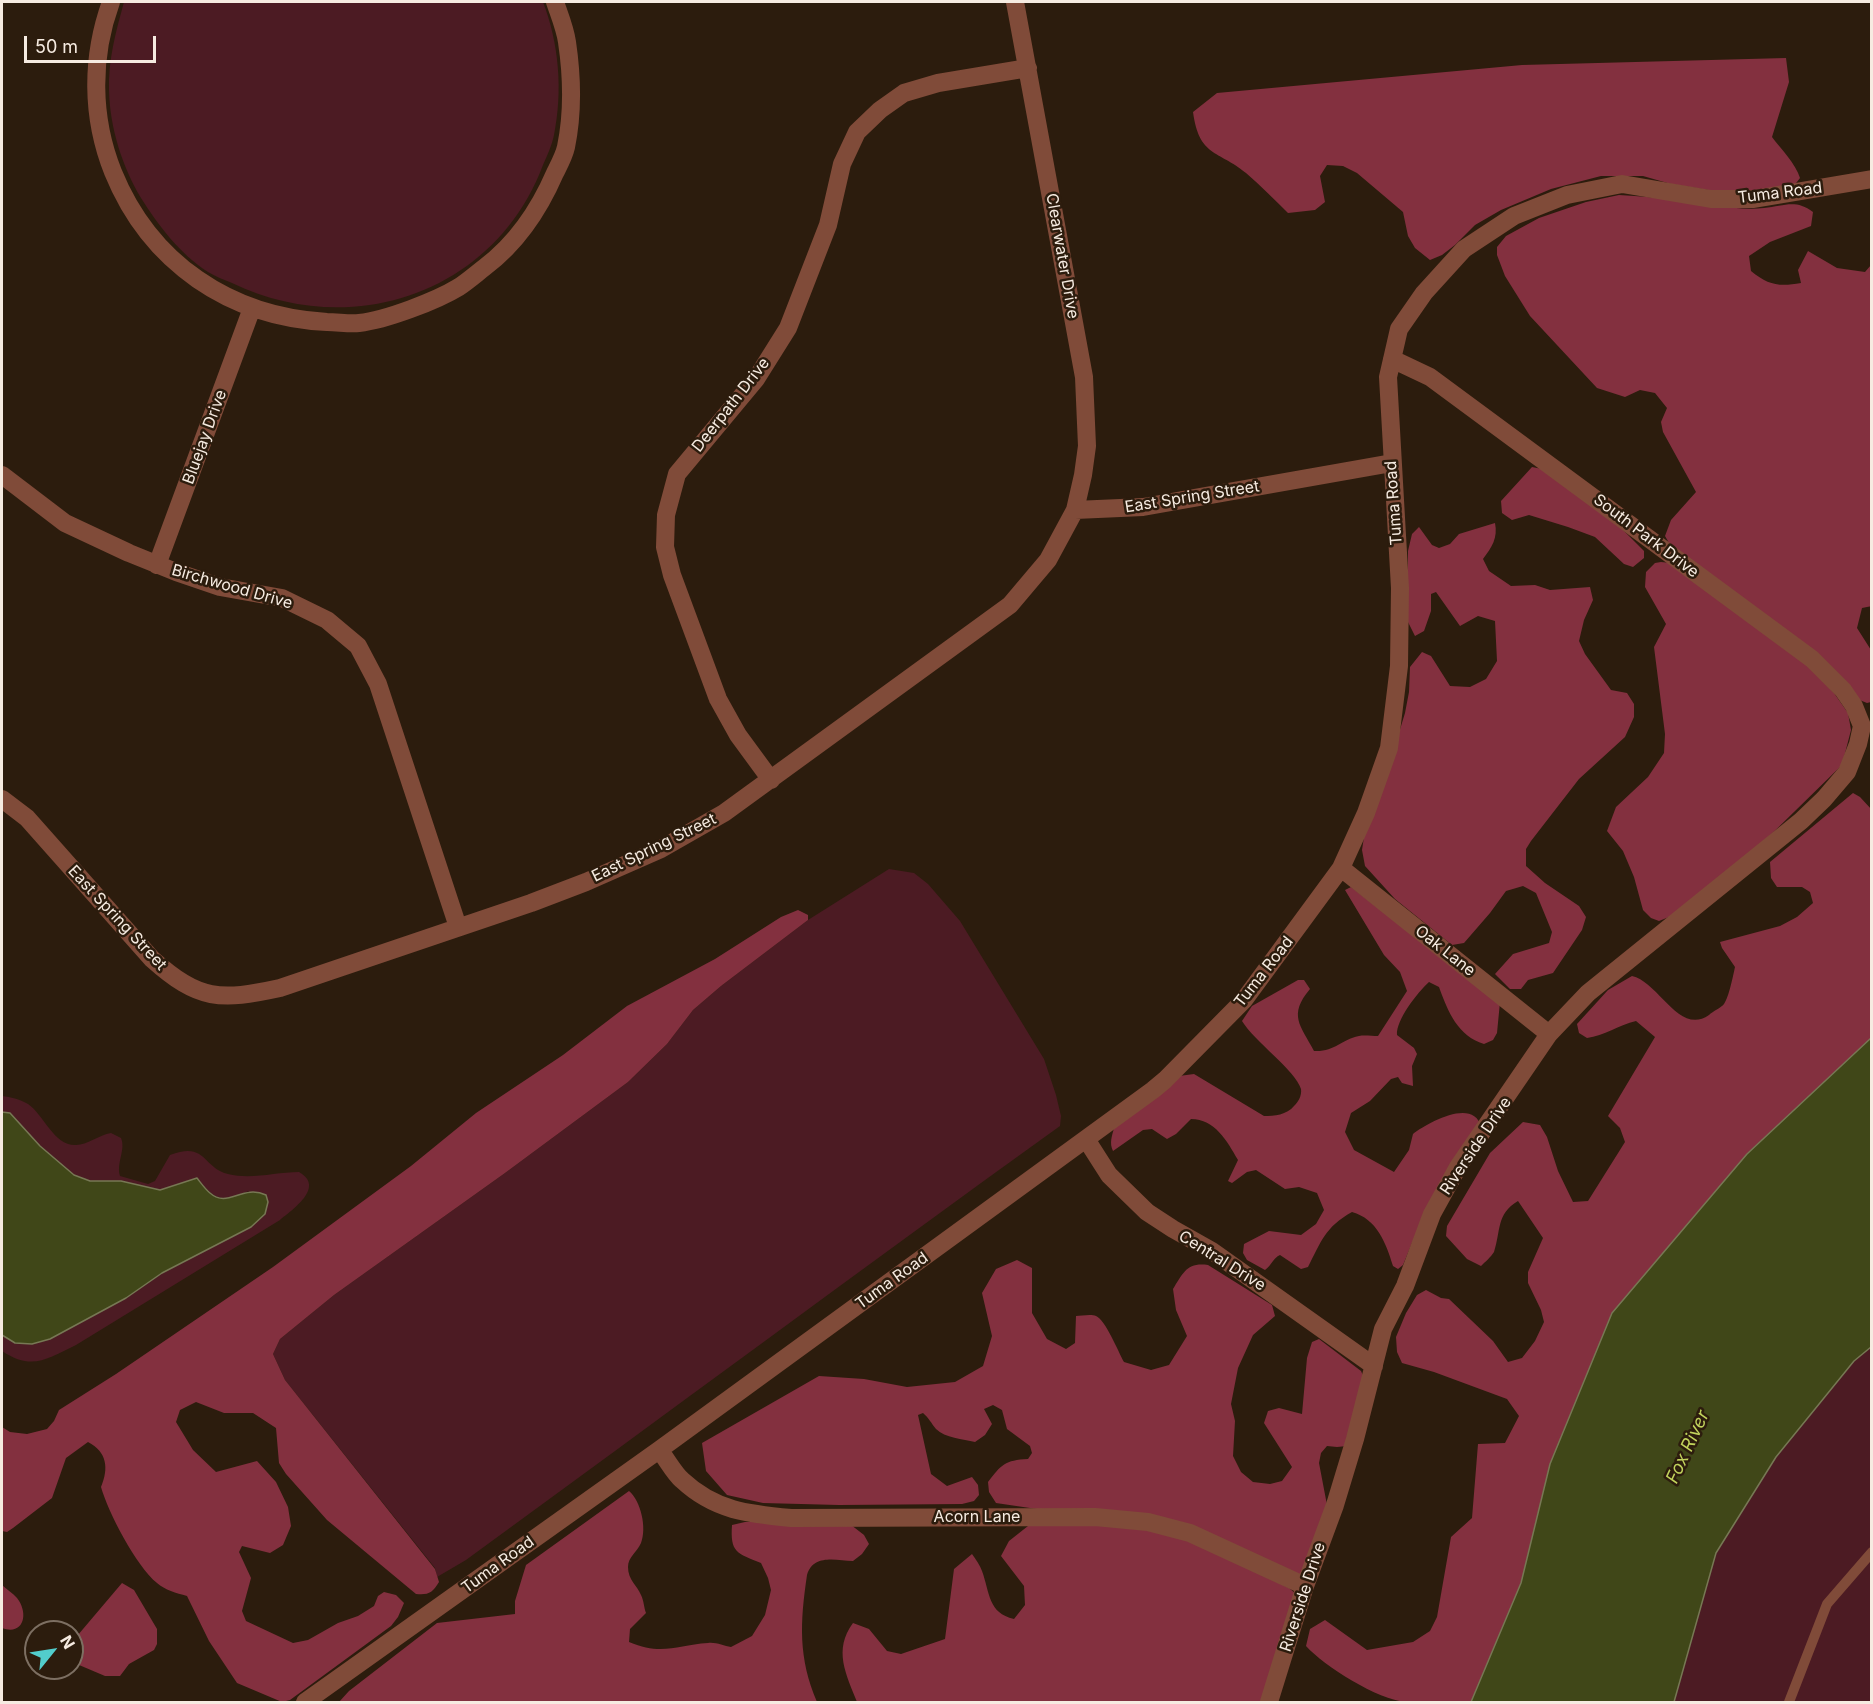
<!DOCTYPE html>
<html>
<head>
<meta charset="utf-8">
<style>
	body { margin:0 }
	#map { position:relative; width:1873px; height:1704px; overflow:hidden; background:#2c1c0d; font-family:Inter,sans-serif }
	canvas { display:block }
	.frame { position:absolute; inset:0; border:3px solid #f6ebe1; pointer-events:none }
	.north { position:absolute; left:24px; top:1620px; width:60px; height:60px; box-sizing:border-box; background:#2c1c0d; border:2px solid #7d6f62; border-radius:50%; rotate:60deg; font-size:16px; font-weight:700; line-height:24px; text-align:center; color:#f6ebe1 }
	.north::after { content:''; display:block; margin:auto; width:21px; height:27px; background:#52cdcc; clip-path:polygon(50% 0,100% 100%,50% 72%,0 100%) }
	.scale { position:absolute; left:24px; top:36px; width:132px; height:27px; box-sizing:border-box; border:3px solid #f6ebe1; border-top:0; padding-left:8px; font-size:18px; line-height:21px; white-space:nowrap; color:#f6ebe1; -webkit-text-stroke:4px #2c1c0d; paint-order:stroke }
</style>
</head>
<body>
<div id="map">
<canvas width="1873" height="1704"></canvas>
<div class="frame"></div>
<div class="north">N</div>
<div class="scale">50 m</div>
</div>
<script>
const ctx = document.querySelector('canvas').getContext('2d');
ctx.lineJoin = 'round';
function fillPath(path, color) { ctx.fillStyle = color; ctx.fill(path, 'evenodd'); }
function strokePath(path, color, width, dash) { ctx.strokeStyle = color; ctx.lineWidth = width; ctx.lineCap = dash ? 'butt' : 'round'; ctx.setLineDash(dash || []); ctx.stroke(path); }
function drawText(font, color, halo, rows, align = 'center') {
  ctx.font = font + ' Inter,sans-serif'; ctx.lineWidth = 5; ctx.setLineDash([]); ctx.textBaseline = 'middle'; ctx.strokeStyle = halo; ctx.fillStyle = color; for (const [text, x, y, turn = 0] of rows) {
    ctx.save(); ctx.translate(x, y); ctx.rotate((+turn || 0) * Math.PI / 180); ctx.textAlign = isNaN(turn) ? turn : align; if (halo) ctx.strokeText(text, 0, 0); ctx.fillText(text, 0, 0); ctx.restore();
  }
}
fillPath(new Path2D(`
	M124 2H543C559 43 563 91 554 135 552 145 547 156 543 165 495 293 352 341 232 283 224 280 215 276 208 272 180 254 158 225 141 198 122 166 110 128 109 91 108 60 116 31 124 2Z
	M889 869 914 873 928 884 960 921 1044 1059 1056 1095 1061 1116 1060 1126C861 1269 664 1416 466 1560L437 1577 435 1568 285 1380 273 1354 280 1339 334 1295 505 1173 628 1082 667 1044 693 1010 721 986 808 920Z
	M2 1096C11 1097 19 1099 28 1104 44 1115 54 1146 76 1145 87 1145 99 1135 111 1133L121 1138C126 1150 116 1163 120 1176L148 1184 155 1181 170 1155C206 1141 202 1167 228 1174 251 1180 276 1172 299 1172 326 1187 292 1210 280 1220L76 1345C47 1359 32 1371 2 1351V1335L3 1336 126 1298 162 1273 251 1227 249 1191C221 1202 217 1202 197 1178L160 1190 121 1181H90L74 1175 40 1146 10 1113 2 1112Z
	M1871 1347V1702H1674L1716 1553 1776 1457 1854 1361Z`), '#4c1b23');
fillPath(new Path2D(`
	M1786 58 1789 82 1772 137C1781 149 1796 164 1800 178L1793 187 1739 195 1671 184 1643 176H1601L1551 189 1501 210 1475 225 1455 245 1442 255 1430 260 1415 248 1408 236 1403 212 1357 173 1343 166 1327 165 1320 176 1325 202 1315 210 1288 213C1274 199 1261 186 1246 173 1218 150 1199 157 1193 112L1217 93 1522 65Z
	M1619 195C1640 196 1660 198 1680 200 1708 203 1736 211 1764 208 1784 206 1796 199 1813 212L1811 226 1770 242 1749 256 1751 271C1768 285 1779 287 1801 283L1798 270 1808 251 1837 268 1865 272 1871 265 1872 606 1862 608 1857 628 1871 650V702L1867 703 1857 699 1669 543 1665 536 1671 520 1696 492 1663 432 1661 422 1667 408 1655 393 1640 390 1625 397 1597 388 1530 316 1505 276 1497 255V247L1506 236 1539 218 1586 202Z
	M1532 467 1542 469 1622 529 1644 551V558L1633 567 1624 564 1595 537 1568 527 1529 515 1512 520 1502 513 1501 501Z
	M1495 523C1498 538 1492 547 1483 559L1489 571 1511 586 1535 585 1550 590 1590 587 1593 600 1584 620 1579 641 1585 654 1611 690 1627 693 1634 704V717L1625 737 1579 779 1531 841 1526 849V866L1545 883 1579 906 1586 917 1582 930 1553 973 1528 980 1521 989H1510L1495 974 1513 954 1549 943 1552 932 1536 893 1523 886 1506 891 1490 913 1464 943 1452 945 1395 899 1365 866 1362 850 1364 837 1377 805 1405 713 1409 692 1410 667 1422 652 1431 656 1450 686 1470 687 1486 679 1497 661 1495 621 1478 616 1460 626 1436 592 1431 594V611L1424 631 1415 636 1408 622V551L1412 534 1419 527 1432 545 1439 548 1450 544 1459 534Z
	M1661 562 1671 563 1806 661 1834 693 1848 713 1851 730 1842 765 1747 858 1669 917 1659 921 1651 918 1643 910 1634 877 1623 851 1607 831 1616 807 1648 777 1664 753 1665 734 1654 647 1666 624 1645 587 1646 572 1655 563Z
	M1853 793 1860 797 1872 810 1871 1038 1747 1154 1550 1464 1521 1583 1471 1702C1449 1702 1427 1704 1406 1702 1378 1700 1324 1666 1306 1646L1310 1629 1325 1620 1367 1650 1413 1642 1430 1631 1437 1617 1451 1537 1472 1518 1478 1444 1505 1443 1519 1416 1507 1399 1434 1372 1402 1363 1397 1352 1396 1337 1406 1313 1417 1295 1426 1290 1441 1298 1449 1299 1493 1341 1508 1362 1522 1358 1535 1341 1544 1322 1541 1310 1528 1283V1272L1543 1238 1518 1201C1496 1214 1501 1231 1494 1252 1491 1257 1485 1262 1481 1266L1467 1259 1446 1236 1447 1226 1490 1153 1523 1122 1540 1125 1547 1137 1558 1171 1573 1202 1588 1201 1625 1142 1620 1128 1608 1116 1655 1037 1636 1021C1619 1025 1604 1036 1587 1038L1579 1033 1577 1024 1608 990 1632 976C1659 982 1679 1036 1709 1015 1713 1011 1721 1008 1724 1004 1729 997 1733 976 1735 967L1722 948 1720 942 1780 926 1797 917 1813 903 1810 892 1802 887H1777L1771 878 1770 862Z
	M1351 887 1500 1002 1497 1033 1493 1040 1484 1044C1458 1036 1448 1012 1439 987L1429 982C1417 993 1396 1020 1397 1035L1414 1048 1417 1054 1412 1066 1413 1086 1402 1083 1398 1077 1391 1079 1370 1101 1351 1113 1345 1132 1354 1150 1394 1172 1409 1150 1413 1134C1427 1123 1474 1097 1481 1127L1412 1243 1403 1265 1398 1269 1393 1266C1386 1243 1377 1219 1352 1212 1325 1227 1321 1242 1308 1267L1301 1269 1280 1255C1273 1258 1272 1265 1265 1270L1247 1260 1243 1253 1244 1244 1269 1231 1301 1235 1316 1224 1324 1210 1317 1193 1299 1187 1285 1189 1256 1170 1247 1172 1232 1183 1228 1181 1238 1160C1227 1141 1215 1119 1191 1119L1176 1134 1167 1139 1152 1129 1143 1130 1113 1151C1109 1143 1112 1136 1114 1128L1179 1076 1194 1074 1264 1116C1274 1116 1287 1115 1294 1106 1298 1102 1302 1096 1301 1089 1296 1071 1254 1041 1242 1021L1252 1006 1298 980H1304L1310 989C1288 1015 1300 1025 1314 1051 1335 1052 1340 1040 1359 1036 1364 1035 1372 1036 1378 1036L1407 991 1400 972 1384 955 1345 890Z
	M798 910 808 915V920L721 986 693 1010 667 1044 628 1082 505 1173 334 1295 280 1339 273 1354 285 1380 435 1569 439 1582C432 1593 429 1595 416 1594L327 1520 286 1474 279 1463 276 1428 253 1413H224L196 1402 180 1410 176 1422 193 1450 216 1472 257 1461 276 1482 288 1507 291 1526 283 1545 270 1553 242 1546 239 1552 251 1578 242 1611 246 1621 293 1643 308 1640 338 1623 358 1616 374 1606 378 1596 384 1592 396 1595 404 1603 398 1617 391 1626 290 1700 282 1702 237 1683 209 1641 187 1596C176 1593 165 1590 157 1583 136 1566 108 1512 101 1487 109 1468 107 1452 88 1442L66 1458 52 1498 13 1528 7 1532 2 1531V1427L10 1432 27 1434 47 1429 54 1421 59 1410 116 1374 273 1267 411 1166 476 1113 563 1055 627 1006 715 959 781 917Z
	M1017 1260 1032 1268V1313L1047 1339 1066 1349 1075 1343 1076 1316C1081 1316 1091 1314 1096 1316 1105 1319 1118 1351 1124 1362L1151 1370 1169 1365 1187 1336 1176 1310 1173 1289C1183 1273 1187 1262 1208 1265L1272 1305 1275 1316 1253 1335 1238 1368 1231 1404 1235 1421 1233 1456 1241 1472 1253 1482 1270 1484 1282 1481 1292 1467 1264 1423 1268 1411 1279 1408 1302 1414 1307 1358 1312 1342 1319 1339 1361 1371 1364 1378 1347 1446 1337 1447 1327 1446 1321 1453 1319 1463 1327 1505 1300 1579 1199 1533 996 1503 989 1492 988 1482C1001 1465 1005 1460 1028 1459L1032 1453 1030 1446 1007 1429 1002 1410 993 1405 984 1409 992 1424 985 1435 975 1442C963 1439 945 1438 936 1429 931 1423 929 1418 923 1413L918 1415 931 1474 947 1486 972 1477 978 1485 979 1495 974 1501 962 1504 839 1505 763 1503 727 1495 706 1471 702 1443 819 1376 864 1379 907 1387 955 1382 983 1366 992 1336 982 1293 996 1269Z
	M629 1491C641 1501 647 1528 641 1543 637 1552 628 1557 628 1567 628 1580 637 1585 641 1595 644 1601 644 1608 646 1613L630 1629 629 1642C662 1656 677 1645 708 1643 716 1642 724 1646 731 1647L752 1636 765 1615 771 1590 768 1578 761 1563C737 1553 730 1553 732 1525L745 1522 846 1521 864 1535 869 1544 862 1554 853 1561C835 1560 813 1554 807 1575 800 1622 798 1658 817 1702H339L349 1691 437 1623 515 1614V1601L526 1565Z
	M1124 1524 1177 1534 1289 1588 1296 1594 1263 1702H857C846 1674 833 1650 853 1623L869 1629 887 1651 901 1654 945 1639 954 1569 972 1554C976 1560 980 1565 982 1571 990 1593 988 1613 1014 1619L1025 1605 1024 1586 1001 1556 1009 1541 1028 1526Z
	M122 1583 134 1590 157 1629V1644L154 1650 129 1664 120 1676H105L72 1662V1642Z
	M2 1585C6 1589 13 1593 17 1598 29 1613 24 1636 2 1628Z`), '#83303f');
const water = new Path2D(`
	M1871 1038V1347L1854 1361 1776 1457 1716 1553 1674 1702H1471L1521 1583 1550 1464 1612 1313 1747 1154Z
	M2 1112 10 1113 40 1146 74 1175 90 1181H121L160 1190 197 1178C201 1183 205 1189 210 1193 228 1209 242 1184 266 1195L268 1202 265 1214 251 1227 162 1273 126 1298 50 1339 32 1344 15 1343 2 1335Z`);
fillPath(water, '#404718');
strokePath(water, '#777854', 1.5);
strokePath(new Path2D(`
	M1789 1702 1827 1604 1872 1552`), '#804b39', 10);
strokePath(new Path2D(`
	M111 2C91 57 91 117 113 172 150 263 230 317 327 322 338 322 349 324 359 323 386 320 436 301 459 287 468 281 476 274 485 267 518 242 539 210 555 173 559 165 564 156 566 147 573 113 572 76 567 42 565 28 559 14 555 2
	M1015 2 1084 377 1087 446 1083 475 1075 510
	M2 475 65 523 129 553 176 572 220 587 282 598 327 620 358 646 378 684 458 927
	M157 565 252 308
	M771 780 738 735 718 699 672 575 665 547 666 515 677 474 756 379 788 328 828 225 842 164 857 132 880 110 904 93 938 83 1028 68
	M2 799 27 818 152 959C199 1001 220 1001 280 988L531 903 586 882 661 849 724 813 1010 605 1048 560 1075 510 1143 507 1392 463
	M1341 868 1549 1034
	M1086 1139 1109 1175 1147 1212 1173 1229 1212 1251 1374 1366
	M659 1450C667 1459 673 1472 682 1480 715 1511 749 1514 792 1518L1095 1517 1148 1522 1190 1533 1305 1586
	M305 1702 659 1450 1153 1090 1165 1080 1244 1000 1341 868 1366 813 1389 748 1399 666 1400 588 1388 377 1399 329 1424 293 1464 249 1514 216 1567 195 1622 184 1711 199H1754L1872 179
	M1269 1702 1305 1586 1335 1505 1355 1439 1383 1329 1405 1286 1432 1214 1458 1167 1549 1034 1588 993 1801 821 1824 799 1847 772 1858 744 1862 726 1854 706 1843 690 1812 659 1430 377 1392 359`), '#804b39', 18);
drawText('16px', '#f6ebe1', '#2c1c0d', [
	["Tuma Road",1780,193,-7],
	["Clearwater Drive",1062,256,80],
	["Deerpath Drive",731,405,-52],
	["Bluejay Drive",205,437,-70],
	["East Spring Street",1192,497,-9],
	["Tuma Road",1394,503,-94],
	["South Park Drive",1646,536,37],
	["Birchwood Drive",232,587,16],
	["East Spring Street",654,848,-26],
	["East Spring Street",117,918,47],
	["Oak Lane",1445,951,38],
	["Tuma Road",1264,972,-52],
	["Riverside Drive",1476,1146,-56],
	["Central Drive",1222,1261,32],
	["Tuma Road",892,1281,-36],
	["Acorn Lane",977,1517],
	["Tuma Road",498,1565,-36],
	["Riverside Drive",1303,1597,-72]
]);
drawText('italic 18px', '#c1d25c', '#2c1c0d', [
	["Fox River",1688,1447,-65]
]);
</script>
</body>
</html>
